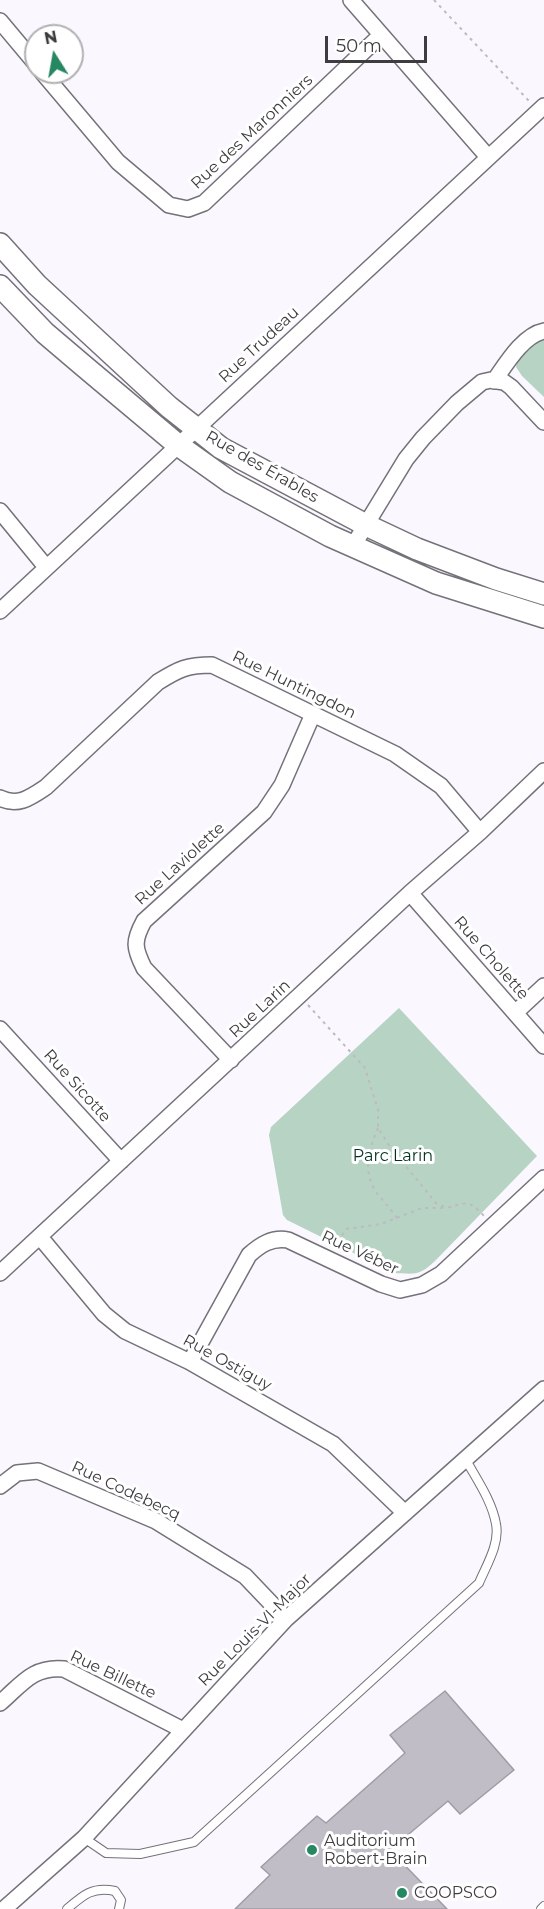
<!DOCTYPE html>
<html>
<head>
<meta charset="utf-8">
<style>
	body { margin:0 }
	#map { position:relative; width:544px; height:1909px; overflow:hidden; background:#faf7ff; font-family:Montserrat,sans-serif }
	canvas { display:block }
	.north { position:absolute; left:24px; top:24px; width:60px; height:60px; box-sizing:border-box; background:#fff; border:2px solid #b1b1b2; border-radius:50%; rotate:349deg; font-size:16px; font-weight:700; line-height:24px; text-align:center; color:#3d3c3f }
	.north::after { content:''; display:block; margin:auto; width:21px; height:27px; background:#258862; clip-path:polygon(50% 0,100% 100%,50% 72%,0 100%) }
	.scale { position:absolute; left:325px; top:36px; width:102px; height:27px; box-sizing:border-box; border:3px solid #3d3c3f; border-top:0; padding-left:8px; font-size:18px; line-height:21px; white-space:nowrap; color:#3d3c3f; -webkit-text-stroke:4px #fff; paint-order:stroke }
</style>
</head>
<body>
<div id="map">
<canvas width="544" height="1909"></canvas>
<div class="north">N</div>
<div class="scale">50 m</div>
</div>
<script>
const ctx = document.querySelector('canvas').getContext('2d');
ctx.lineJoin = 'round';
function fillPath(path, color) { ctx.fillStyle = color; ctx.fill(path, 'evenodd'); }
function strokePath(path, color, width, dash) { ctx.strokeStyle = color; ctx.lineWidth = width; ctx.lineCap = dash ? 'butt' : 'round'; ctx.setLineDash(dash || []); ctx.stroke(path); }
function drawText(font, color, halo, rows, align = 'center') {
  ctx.font = font + ' Montserrat,sans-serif'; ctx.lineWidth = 6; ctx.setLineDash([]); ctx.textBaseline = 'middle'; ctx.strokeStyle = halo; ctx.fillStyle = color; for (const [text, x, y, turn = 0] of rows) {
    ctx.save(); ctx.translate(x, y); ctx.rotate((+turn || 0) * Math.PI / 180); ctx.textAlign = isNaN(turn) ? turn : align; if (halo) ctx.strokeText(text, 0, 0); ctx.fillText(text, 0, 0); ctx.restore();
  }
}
fillPath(new Path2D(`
	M540 340H544V397L522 376 516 367C518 355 529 344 540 340Z
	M399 1008 537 1156 435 1261C419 1276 415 1274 394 1273L287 1220 283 1215 269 1135 271 1127Z`), '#b7d3c4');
const building = new Path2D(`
	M445 1691 514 1770 460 1814 448 1801 390 1850 447 1909H235L270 1875 261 1867 317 1816 326 1823 405 1753 390 1735Z`);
fillPath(building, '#c1bdc6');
strokePath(building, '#a09ca5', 1.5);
const lane = new Path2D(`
	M84 1838 106 1853 140 1854 194 1842 479 1583C486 1566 500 1544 496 1524 492 1501 477 1480 466 1460
	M67 1909C83 1895 93 1886 115 1891L121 1900 119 1909
	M541 1909 544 1906`);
const street = new Path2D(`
	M351 0 488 157
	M0 21 36 64
	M42 72 118 162 169 205 188 209 204 203 381 35
	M494 381C506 364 523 335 544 331
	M0 511 46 567
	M353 546 406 459 423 438 457 403 482 382 491 380 504 382 511 387 544 422
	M0 611 544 106
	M0 798C18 807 31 797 46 787L158 682C179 669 187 665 212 665L395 754 441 786 480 832
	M410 893 544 1046
	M515 1013 544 986
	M0 1029 121 1161
	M231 1060 144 968C134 948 133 941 144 921L264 812 282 785 313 714
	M40 1237 104 1314 125 1331 190 1362 333 1444 405 1513
	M0 1273 410 893 480 832 544 771
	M190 1362 249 1255C260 1245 272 1237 288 1240L381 1284 400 1290 422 1285 441 1274 544 1178
	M0 1486 17 1473 38 1471 156 1521 245 1576 286 1619
	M0 1703C22 1684 33 1666 64 1669L183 1730
	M4 1909 84 1838 286 1619 544 1389`);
const secondary = new Path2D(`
	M0 244 37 285 169 407 221 448 366 525 417 549 496 579 544 594
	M0 286 45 333 85 367 178 445 230 482 330 536 436 583 544 617`);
strokePath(lane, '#757179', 10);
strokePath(street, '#757179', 18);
strokePath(secondary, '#757179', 24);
strokePath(new Path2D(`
	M434 0 529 101
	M308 1005 365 1068 378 1110V1128L391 1148 436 1203 447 1208C467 1202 469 1200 484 1216
	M378 1128C369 1149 362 1171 376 1192 383 1201 391 1209 397 1218
	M334 1248 346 1229 381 1224 422 1208H444`), '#bdbac1', 2, [3, 4.5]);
strokePath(lane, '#fff', 8);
strokePath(street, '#fff', 15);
strokePath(secondary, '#fff', 21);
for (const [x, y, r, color] of [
	[312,1850,6,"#258862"],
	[402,1893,6,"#258862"]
]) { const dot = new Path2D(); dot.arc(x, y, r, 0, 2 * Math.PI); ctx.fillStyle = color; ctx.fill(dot); strokePath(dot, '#fff', 2); }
drawText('16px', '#3d3c3f', '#fff', [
	["Rue des Maronniers",252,132,-43],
	["Rue Trudeau",259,345,-43],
	["Rue des Érables",262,467,30],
	["Rue Huntingdon",294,685,26],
	["Rue Laviolette",180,864,-42],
	["Rue Cholette",491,958,49],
	["Rue Larin",260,1009,-43],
	["Rue Sicotte",77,1086,48],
	["Rue Véber",360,1253,25],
	["Rue Ostiguy",227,1363,29],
	["Rue Codebecq",126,1491,25],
	["Rue Louis-VI-Major",255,1630,-45],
	["Rue Billette",113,1675,25]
]);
drawText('16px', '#013220', '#fff', [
	["Parc Larin",393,1156]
]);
drawText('16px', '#3d3c3f', '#fff', [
	["Auditorium",324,1841],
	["Robert-Brain",324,1859],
	["COOPSCO",414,1893]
], 'left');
</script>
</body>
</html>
